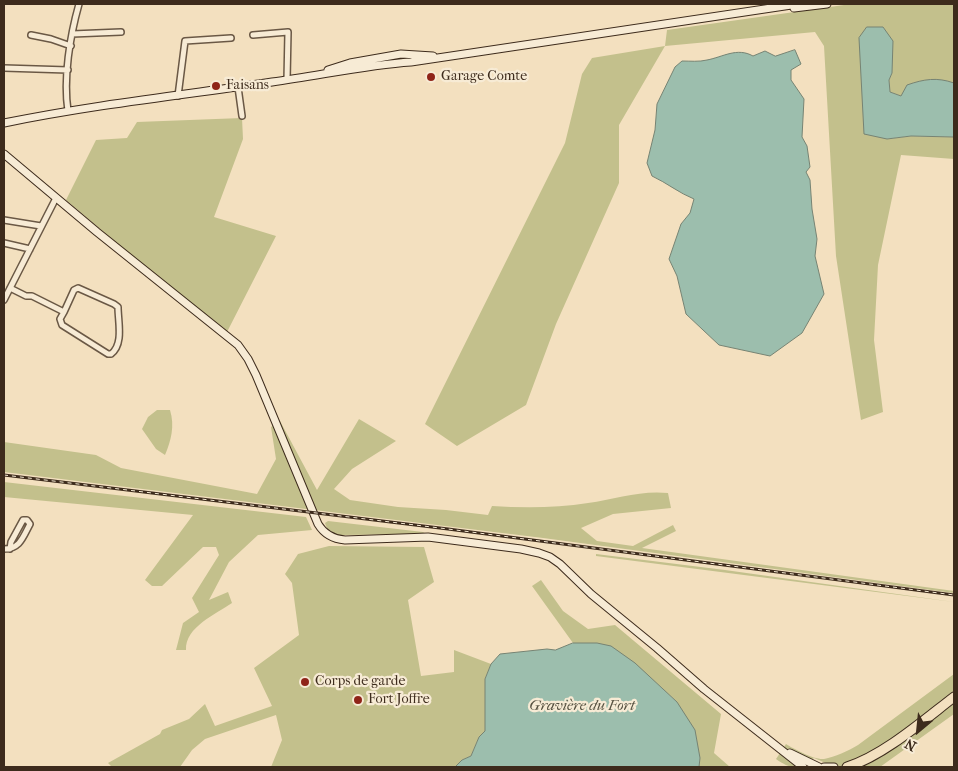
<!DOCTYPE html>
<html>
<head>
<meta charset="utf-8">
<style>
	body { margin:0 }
	#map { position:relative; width:958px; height:771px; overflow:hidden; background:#f3e0bf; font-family:"IM FELL French Canon",serif }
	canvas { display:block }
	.frame { position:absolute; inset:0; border:5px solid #3d2b1c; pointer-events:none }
	.north { position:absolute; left:893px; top:706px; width:50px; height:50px; -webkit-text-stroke:4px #f7ebd5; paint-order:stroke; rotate:208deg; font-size:14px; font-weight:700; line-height:20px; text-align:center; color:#3d2b1c }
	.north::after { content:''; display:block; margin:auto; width:18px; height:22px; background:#3d2b1c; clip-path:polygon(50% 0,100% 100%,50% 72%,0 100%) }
</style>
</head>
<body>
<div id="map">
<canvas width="958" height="771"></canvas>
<div class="frame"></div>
<div class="north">N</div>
</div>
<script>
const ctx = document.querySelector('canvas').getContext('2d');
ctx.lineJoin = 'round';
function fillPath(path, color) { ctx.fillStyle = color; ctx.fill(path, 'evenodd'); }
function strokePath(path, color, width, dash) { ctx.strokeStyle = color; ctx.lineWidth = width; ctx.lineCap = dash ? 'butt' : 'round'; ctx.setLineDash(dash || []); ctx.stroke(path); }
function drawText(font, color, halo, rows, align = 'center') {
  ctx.font = font + ' "IM FELL French Canon",serif'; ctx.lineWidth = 4.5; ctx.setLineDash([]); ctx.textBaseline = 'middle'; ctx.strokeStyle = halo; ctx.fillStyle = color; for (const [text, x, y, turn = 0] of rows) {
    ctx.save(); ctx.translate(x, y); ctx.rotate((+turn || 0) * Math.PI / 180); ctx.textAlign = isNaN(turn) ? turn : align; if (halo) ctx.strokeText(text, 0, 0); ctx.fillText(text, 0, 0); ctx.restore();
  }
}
fillPath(new Path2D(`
	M851 4H954V83L901 96 890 92 889 80 892 73 883 27 887 139 911 136 954 137V159L901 155 878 265 874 340 883 412 861 420 836 256 824 46 815 32 665 46 619 125V183L556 324 526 405 457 446 425 424 565 143 582 74 592 58 665 46 667 30Z
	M242 118 243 139 214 217 276 236 227 332 184 300 66 200 96 140 127 138 137 122Z
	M157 410H170C175 426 171 441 165 455L156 449 142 429 148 417Z
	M359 419 396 441 352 469 334 489 350 500 398 507 446 510 488 515 492 506C524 508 557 508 588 503 615 499 641 490 668 493L671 508 613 514 581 528 597 541 633 546 673 525 676 531 642 548 954 591V593L543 538 4 472V442L96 455 121 468 257 494 276 459 271 427 280 421 317 490Z
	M4 482 306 517 312 530 258 535 229 562 209 600 228 592 232 603C216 614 185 627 186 650H176L183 623 199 612 192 598 219 555 216 547H203L162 586H152L145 580 193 515 4 497Z
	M328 521 423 532 426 534 340 535C332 533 327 531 325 523Z
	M329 546 424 547 434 582 408 600 421 676 454 672V650L491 664 485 679V731L479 737 471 756 462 760 455 767H271L282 740 276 715 205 739 192 750 180 767H112L108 763 160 734 162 730 189 719 205 704 215 726 272 706 254 668 299 635 292 583 285 574 298 554Z
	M596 554 725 570 954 602 596 556Z
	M541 580 563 611 588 629 615 625 721 714 714 753 730 767H699L700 758 677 702 657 684 597 643H573L532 586Z
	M954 674V714L880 767H835L814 758C797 768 793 771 776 759L786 744C794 749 814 760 824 759 835 757 848 751 858 745Z`), '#c3c08c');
const water = new Path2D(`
	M867 27H883L893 41 892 73 889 80 890 92 901 96 907 85C924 79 937 77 954 83V137L911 136 887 139 864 134 859 38Z
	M795 50 801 64 791 70V80L804 99 802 137 807 146 810 167 806 172 810 180 812 209 817 239 815 256 824 294 802 333 770 356 719 345 686 314 677 276 669 259 681 224 690 213 694 199C679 193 667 183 652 176L647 163 655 130 657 104 675 67 682 61C690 61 699 62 707 60 723 57 737 47 753 56L765 51 775 56Z
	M573 643H597L611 646 635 663 677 702 695 730 700 758 699 767H455L462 760 471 756 479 737 485 731V679L491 664 500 654 547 649 555 650Z`);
fillPath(water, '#9cbead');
strokePath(water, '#768373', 1);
const minor = new Path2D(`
	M72 34 121 32
	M31 35 51 39 71 46
	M253 35 288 32 287 80
	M4 68 68 70
	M238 87 242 116
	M178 96 185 41 231 38
	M68 111C63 78 70 36 79 4
	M4 220 41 226
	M4 243 30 249
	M10 288 26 296H32L64 312 60 319 62 325 108 354H111C124 344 118 322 118 307L114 304 78 288 74 290 64 312
	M4 300 56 198
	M4 549C20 549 23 537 30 524L27 520H23L11 542 10 549`);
const secondary = new Path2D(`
	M794 8 827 4
	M328 70 350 63 401 54 433 56
	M4 123C92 105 182 95 272 82 318 76 365 65 411 62L798 4
	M4 154 97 232 238 345 248 359 256 375 318 524C324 534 333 539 345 540L428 537 521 549 539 553 550 557 560 564 591 594 657 648 704 689 803 767
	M790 753 819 767
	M824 767H834`);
const trunk = new Path2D(`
	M847 767C883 756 924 720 954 697`);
strokePath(minor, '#6a5845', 8);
strokePath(secondary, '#3d2b1c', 9);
strokePath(trunk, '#3d2b1c', 11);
strokePath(minor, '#f7ebd5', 5);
strokePath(secondary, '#f7ebd5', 7);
strokePath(trunk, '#f3e0bf', 9);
const rail = new Path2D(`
	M4 475 448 529 954 595`);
strokePath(rail, '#3d2b1c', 3);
strokePath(rail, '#f7ebd5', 1, [4]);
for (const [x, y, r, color] of [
	[431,77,5,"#8f2418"],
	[216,86,5,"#8f2418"],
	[305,682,5,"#8f2418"],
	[358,700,5,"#8f2418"]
]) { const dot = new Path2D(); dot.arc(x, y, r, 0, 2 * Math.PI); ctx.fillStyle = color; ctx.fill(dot); strokePath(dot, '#f7ebd5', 2); }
drawText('14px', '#3d2b1c', '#f7ebd5', [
	["Garage Comte",441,77],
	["Faisans",226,86],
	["Corps de garde",315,682],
	["Fort Joffre",368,700]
], 'left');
drawText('italic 15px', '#555040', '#f7ebd5', [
	["Gravière du Fort",582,706]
]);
</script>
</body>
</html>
